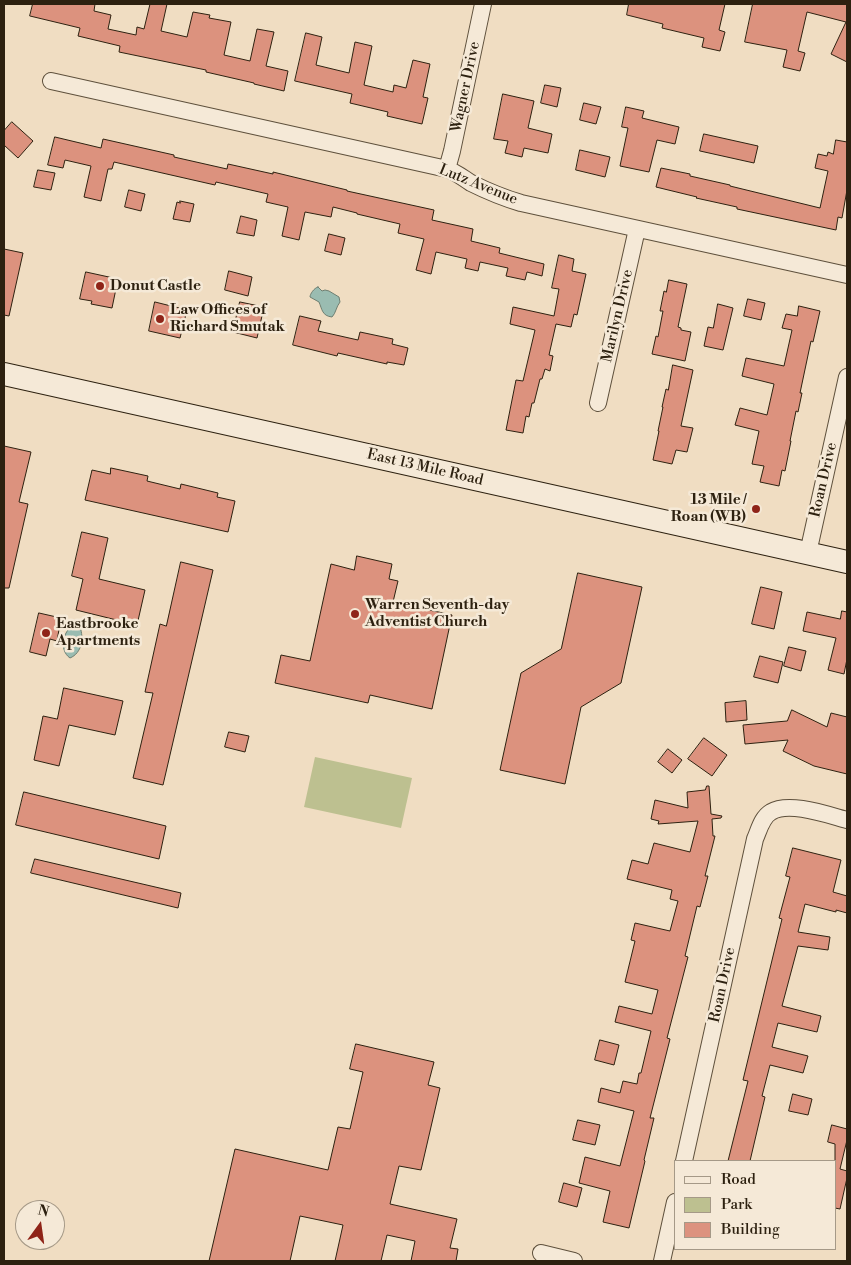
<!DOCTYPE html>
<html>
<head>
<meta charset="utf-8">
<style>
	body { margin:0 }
	#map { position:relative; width:851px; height:1265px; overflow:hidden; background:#f0ddc2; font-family:"Libre Bodoni",serif }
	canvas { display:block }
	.frame { position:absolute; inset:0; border:5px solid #2d2110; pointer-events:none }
	.legend { position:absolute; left:674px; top:1160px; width:162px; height:90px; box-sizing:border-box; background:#f5e9d7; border:1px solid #a59987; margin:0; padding:6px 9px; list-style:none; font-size:15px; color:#2d2110 }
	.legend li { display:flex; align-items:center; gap:10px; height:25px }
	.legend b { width:25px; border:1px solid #a59987 }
	.north { position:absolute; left:15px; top:1200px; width:50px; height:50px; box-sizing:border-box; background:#f5e9d7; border:1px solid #a59987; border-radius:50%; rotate:14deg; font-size:14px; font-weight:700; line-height:20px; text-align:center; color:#2d2110 }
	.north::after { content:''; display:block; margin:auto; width:18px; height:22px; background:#8f2418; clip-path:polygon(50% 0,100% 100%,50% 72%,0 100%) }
</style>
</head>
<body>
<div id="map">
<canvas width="851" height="1265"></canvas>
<div class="frame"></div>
<ul class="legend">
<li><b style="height:6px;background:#f5e9d7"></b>Road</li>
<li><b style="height:14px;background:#bdc090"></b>Park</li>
<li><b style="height:14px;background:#dc927e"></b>Building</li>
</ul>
<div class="north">N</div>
</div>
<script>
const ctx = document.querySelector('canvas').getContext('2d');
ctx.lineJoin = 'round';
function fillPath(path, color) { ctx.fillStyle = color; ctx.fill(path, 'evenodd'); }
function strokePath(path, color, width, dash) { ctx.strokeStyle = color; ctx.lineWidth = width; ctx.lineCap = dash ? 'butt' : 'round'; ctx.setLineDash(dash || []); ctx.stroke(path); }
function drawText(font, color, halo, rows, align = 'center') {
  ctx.font = font + ' "Libre Bodoni",serif'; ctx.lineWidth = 5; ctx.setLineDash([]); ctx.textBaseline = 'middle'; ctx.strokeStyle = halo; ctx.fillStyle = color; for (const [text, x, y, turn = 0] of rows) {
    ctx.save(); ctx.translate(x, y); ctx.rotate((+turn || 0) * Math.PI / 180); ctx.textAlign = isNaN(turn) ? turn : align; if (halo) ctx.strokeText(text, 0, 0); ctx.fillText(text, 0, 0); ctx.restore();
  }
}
fillPath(new Path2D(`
	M315 757 412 778 401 828 304 807Z`), '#bdc090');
const water = new Path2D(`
	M318 287 322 291 325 290 329 291 339 297 340 302C336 307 336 313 332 317 322 316 322 309 319 302L310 297C310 294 314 288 318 287Z
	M77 624 80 627C84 638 82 653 70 658 58 650 63 627 77 624Z`);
fillPath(water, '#9abcb1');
strokePath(water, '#6e7e71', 1);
const building = new Path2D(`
	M33 4H95L94 11 111 15 108 29 136 35 137 27 144 29 150 4H167L161 31 187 37 193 12 210 15 209 18 231 22 224 55 250 61 257 29 274 32 266 66 288 71 284 91 254 84V83L206 72V70L119 52 120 46 78 36 80 28 30 16Z
	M629 4H725L719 30 725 32 720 51 702 47 704 38 662 28 663 24 627 15Z
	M753 4H847V62L831 54 846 22 807 12 798 51 805 53 800 71 783 67 787 50 745 42Z
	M306 33 322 37 316 65 349 73 355 42 372 46 364 85 393 92 394 85 406 88 413 60 430 64 423 97 428 98 422 124 387 116 388 112 350 103 352 94 295 81Z
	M545 85 561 88 557 107 541 103Z
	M503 94 534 101 528 128 552 134 548 153 524 148 522 157 505 153 508 141 494 139Z
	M584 103 601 107 596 124 580 120Z
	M626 107 644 111 642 118 679 127 675 144 657 140 649 172 620 166 628 128 622 127Z
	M12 122 33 141 18 158 4 145V131Z
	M704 134 758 146 754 163 700 151Z
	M55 137 101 148 103 139 174 155V157L227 169 228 164 273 174V172L347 190V191L434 210 432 220 473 229 471 241 500 248 499 253 544 264 542 276 527 272 525 280 506 276 508 268 480 262 478 271 465 268 467 259 436 252 431 274 416 270 424 239 398 233 400 224 357 214V213L333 207 331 217 305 212 299 240 282 236 288 207 266 202 268 194 216 182 215 185 114 162 112 169H108L101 201 84 197 91 166 65 160 63 168 48 165Z
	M836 140 847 142V190L842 218 838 217 836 230 737 209V207L696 198 697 197 656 187 661 168 690 174V176L730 185V186L820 208 828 171 815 168 818 154 827 156 828 152 833 154Z
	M580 150 610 157 605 177 576 170Z
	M38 170 55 173 51 190 34 187Z
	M129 190 145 194 141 211 125 207Z
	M180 201 194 204 190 222 173 219 177 202 180 203Z
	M241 216 257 220 254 236 237 233Z
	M329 234 345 238 341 255 325 251Z
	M4 249 23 253 9 316 4 315Z
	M559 255 574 259 572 271 586 274 577 315 574 314 571 327 556 324 549 355 553 356 550 371 545 369 542 379H540L534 403H532L529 417 526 416 523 433 506 430 516 380 523 381 535 330 510 324 513 307 554 316 559 289 552 288Z
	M229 271 252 277 248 296 225 290Z
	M86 272 118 279 112 308 91 304 92 301 80 299Z
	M669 280 687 284 678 327 681 328V330L691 332 685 361 652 354 656 336 658 337 663 311H660L664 291 666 292Z
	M748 299 765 303 761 320 744 316Z
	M155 302 187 310 180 338 149 331Z
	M240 302 264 307 257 338 233 332Z
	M718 304 733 308 723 350 704 346 708 327 713 328Z
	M799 306 820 311 813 342 811 341 800 393H802L798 412 796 411 790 441H791L785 471 782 470 779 486 760 482 764 466 752 464 759 431 735 425 740 408 767 415 774 384 742 376 746 358 784 366 792 330 782 328 786 314 797 316Z
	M300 316 321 321 318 331 358 340 360 332 393 339 392 344 408 348 404 365 387 362V364L338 353 337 356 293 345Z
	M673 365 693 370 681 426 693 428 687 452 676 450 672 464 653 460 659 431H658L663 407H662L666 389 668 390Z
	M4 446 31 452 19 502 28 504 9 588H4Z
	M111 468 148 476 147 481 180 489 181 484 218 493 217 497 235 501 228 532 85 500 92 470 110 474Z
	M82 532 108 538 99 579 145 590 137 625 76 610 83 579 72 576Z
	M357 556 392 564 389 579 398 581 393 602 452 615 432 709 370 695 368 703 275 683 281 655 310 661 331 564 354 570Z
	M181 562 213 570 163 785 133 778 153 693 145 692 160 624 166 626Z
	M578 573 642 587 621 683 581 707 565 784 500 770 521 673 561 649Z
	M761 587 782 592 774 629 752 624Z
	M842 611 847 612V659L844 674 828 670 836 638 803 631 807 612 840 619Z
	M39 613 61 618 57 641 50 639 46 656 30 652Z
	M789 647 806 651 801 671 784 666Z
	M760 656 783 662 778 683 754 677Z
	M64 688 123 701 115 735 69 725 59 766 34 760 43 716 57 719Z
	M746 701 747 720 726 722 725 703Z
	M792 710 827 727 831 713 847 717V774L814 766 783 751 788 740 745 744 743 725 787 721Z
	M229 732 249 736 245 752 225 747Z
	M704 738 727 755 712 776 688 759Z
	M668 749 682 760 672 773 658 762Z
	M707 786H709L711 814 722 816 721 818 712 819 713 836H715L705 876H708L700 907 697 906 685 956 688 957 667 1038 670 1039 650 1118H654L644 1160 645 1161 629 1228 603 1222 610 1191 579 1183 585 1157 620 1166 634 1111 598 1102 601 1088 620 1093 623 1081 637 1084 639 1073H641L651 1031 615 1022 619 1006 652 1014 658 990 625 982 635 941 631 940 635 923 670 931 678 901 670 899 672 890 627 879 632 860 648 864 654 843 690 852 698 821 658 824 659 821 651 819 655 800 688 808 687 792 705 790Z
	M24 792 166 826 159 859 16 825Z
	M793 848 841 860 833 892 847 896V913L836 910V912L805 904 798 932 830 937 828 950 798 946 782 1006 821 1016 817 1032 778 1023 772 1047 808 1056 803 1073 770 1065 762 1096 765 1097 750 1161H728L748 1081 743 1080 782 919 779 918 790 877 786 876Z
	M35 859 181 893 178 908 31 873Z
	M600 1040 619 1045 614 1065 595 1060Z
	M356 1044 434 1062 428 1085 440 1088 421 1170 399 1166 390 1204 457 1219 450 1248 458 1249 456 1261H411L415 1241 387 1235 381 1261H335L343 1225 300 1216 290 1261H209L235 1149 328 1170 338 1127 350 1129 363 1072 350 1069Z
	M793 1094 812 1099 808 1115 789 1111Z
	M578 1120 600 1125 595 1145 573 1140Z
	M832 1125 847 1129V1140L840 1169 847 1171V1178L840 1209 835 1208V1144L828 1142Z
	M564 1183 582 1188 577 1207 559 1202Z`);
fillPath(building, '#dc927e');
strokePath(building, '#2d2110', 1);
const street = new Path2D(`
	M51 81 447 169C456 172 463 178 471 183 487 191 504 198 521 203L847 275
	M447 169 452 151 483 4
	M598 403 637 229
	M808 553 847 377
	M684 1161 755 839C759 830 762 817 771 812 789 801 828 815 847 820
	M541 1253 574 1261
	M662 1261 675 1202`);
const secondary = new Path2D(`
	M4 374 847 562`);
strokePath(street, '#5e503c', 18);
strokePath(secondary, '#2d2110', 24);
strokePath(street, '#f5e9d7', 16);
strokePath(secondary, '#f5e9d7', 22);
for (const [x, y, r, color] of [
	[100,286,5,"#8f2418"],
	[160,319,5,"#8f2418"],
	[756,509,5,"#8f2418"],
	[355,614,5,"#8f2418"],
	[46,633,5,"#8f2418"]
]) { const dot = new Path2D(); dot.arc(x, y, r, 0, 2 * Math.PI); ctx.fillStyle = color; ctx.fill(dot); strokePath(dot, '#f5e9d7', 2); }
drawText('15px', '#2d2110', '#f5e9d7', [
	["Wagner Drive",466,87,-78],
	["Lutz Avenue",478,185,22],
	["Marilyn Drive",618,316,-77],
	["East 13 Mile Road",425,468,13],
	["Roan Drive",824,480,-77],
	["Roan Drive",723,985,-78]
]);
drawText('bold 15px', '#2d2110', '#f5e9d7', [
	["Donut Castle",110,286],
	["Law Offices of",170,310],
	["Richard Smutak",170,327],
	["13 Mile /",746,500,"right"],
	["Roan (WB)",746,517,"right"],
	["Warren Seventh-day",365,605],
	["Adventist Church",365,622],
	["Eastbrooke",56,624],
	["Apartments",56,641]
], 'left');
</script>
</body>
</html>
